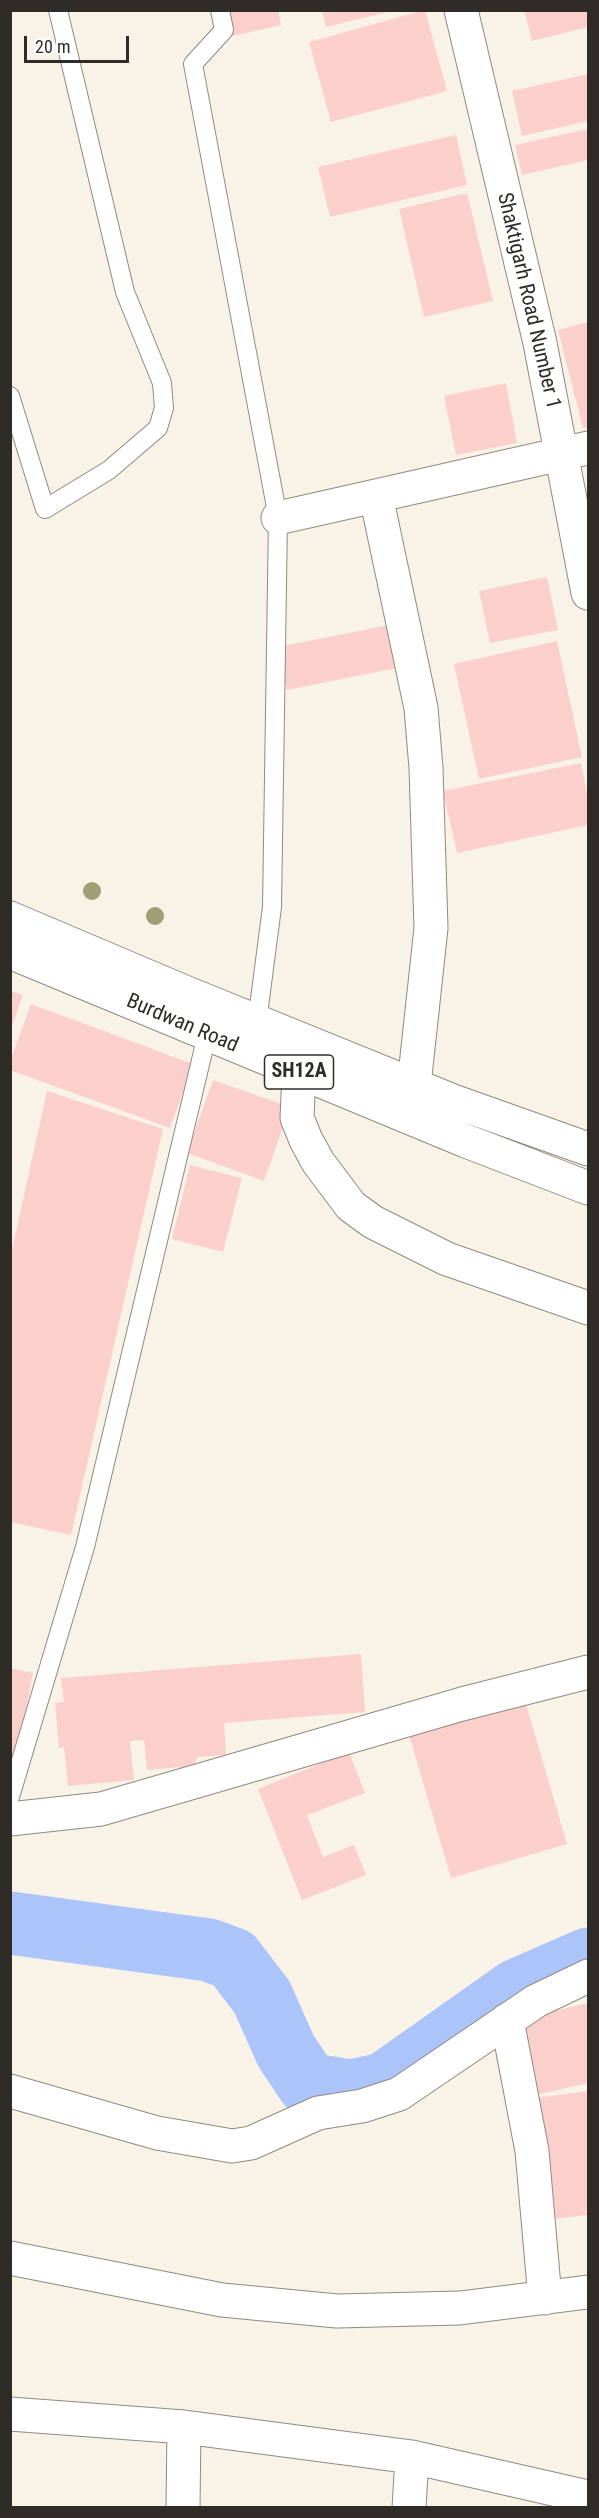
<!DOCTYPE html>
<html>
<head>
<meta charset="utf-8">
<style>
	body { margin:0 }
	#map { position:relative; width:599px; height:2518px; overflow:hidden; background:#f8f2e7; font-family:"Roboto Condensed",sans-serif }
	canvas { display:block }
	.frame { position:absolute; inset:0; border:12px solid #2f2c28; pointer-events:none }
	.scale { position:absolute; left:24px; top:36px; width:105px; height:27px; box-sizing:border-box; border:3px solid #2f2c28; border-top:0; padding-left:8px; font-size:18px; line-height:21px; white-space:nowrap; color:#2f2c28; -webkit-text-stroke:4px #fff; paint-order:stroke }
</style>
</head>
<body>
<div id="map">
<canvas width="599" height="2518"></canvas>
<div class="frame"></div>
<div class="scale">20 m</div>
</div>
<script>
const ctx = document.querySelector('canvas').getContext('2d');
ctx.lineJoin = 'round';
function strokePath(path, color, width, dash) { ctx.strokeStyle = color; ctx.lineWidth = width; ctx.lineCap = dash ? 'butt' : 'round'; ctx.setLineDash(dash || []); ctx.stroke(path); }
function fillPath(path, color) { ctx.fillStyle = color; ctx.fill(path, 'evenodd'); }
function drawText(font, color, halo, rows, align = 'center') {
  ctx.font = font + ' "Roboto Condensed",sans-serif'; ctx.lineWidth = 4.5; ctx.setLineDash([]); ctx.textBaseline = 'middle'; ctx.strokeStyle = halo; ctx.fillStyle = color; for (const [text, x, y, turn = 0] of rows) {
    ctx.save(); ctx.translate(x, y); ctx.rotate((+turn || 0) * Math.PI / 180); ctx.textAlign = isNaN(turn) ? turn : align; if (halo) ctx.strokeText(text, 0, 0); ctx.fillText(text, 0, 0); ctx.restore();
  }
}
strokePath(new Path2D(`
	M10 1923 209 1950 233 1959 262 1997 286 2051 308 2084 350 2091 384 2084 517 1990 588 1959`), '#abc5fa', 63);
fillPath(new Path2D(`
	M227 10H278L281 25 233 36Z
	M322 10H392V11L326 27Z
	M425 10 447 91 331 122 309 42Z
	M524 10H588V27L532 41Z
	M588 74V121L522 136 512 91Z
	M588 129V160L522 175 515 145Z
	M456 135 467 185 330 217 318 167Z
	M467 193 493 301 424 317 399 209Z
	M588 322V427L583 428 558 330Z
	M506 383 517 443 456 455 444 396Z
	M547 577 558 630 490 643 479 591Z
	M399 623 407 666 287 690 278 647Z
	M557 641 582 757 479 779 454 664Z
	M581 763 588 798V825L457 853 443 791Z
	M10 991 23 995 11 1028H10Z
	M31 1004 193 1064 170 1128 10 1070V1061Z
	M213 1080 290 1107 264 1181 187 1153Z
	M47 1091 163 1129 71 1535 10 1522V1259Z
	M190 1165 242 1178 223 1252 172 1239Z
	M361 1654 365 1712 224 1723 226 1755 197 1757 194 1766 147 1770 144 1740 130 1741 134 1780 68 1786 64 1747 59 1748 55 1703 64 1702 61 1678Z
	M10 1668 33 1673 12 1782H10Z
	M523 1694 567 1844 451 1878 407 1728Z
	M349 1752 365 1793 307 1815 323 1857 354 1845 366 1875 302 1900 258 1789Z
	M588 2003V2083L532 2096 513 2021Z
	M588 2091V2215L544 2220 528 2099Z`), '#fbd0cc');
const lane = new Path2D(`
	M220 10 224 30 193 64 278 518 272 907 257 1022
	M10 396 45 509 109 470 158 428 164 408 162 383 125 292 58 10
	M10 1797 85 1547 207 1035`);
const street = new Path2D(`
	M461 10 540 343 588 593
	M376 496 421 708 426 768 431 928 414 1085
	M278 518 588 448
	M299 1072 297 1118 306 1140 318 1162 351 1206 373 1222 447 1259 588 1308
	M10 1819 101 1809 462 1704 588 1672
	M507 2020 532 2151 545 2298
	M10 2091 157 2133 232 2146 251 2143 318 2113 362 2106 399 2094 536 2001 588 1976
	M10 2258 222 2300 337 2311 460 2308 588 2292
	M10 2414 184 2427 412 2457 588 2497
	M183 2508 184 2427
	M409 2508 412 2457`);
const primary = new Path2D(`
	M10 918 187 993 453 1101 588 1149
	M10 952 466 1141 588 1188`);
strokePath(lane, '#908a80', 20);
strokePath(street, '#908a80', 35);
strokePath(primary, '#908a80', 35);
strokePath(lane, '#fff', 18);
strokePath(street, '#fff', 33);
strokePath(primary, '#fff', 33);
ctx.fillStyle = '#9e9f75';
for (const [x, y] of [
	[92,891],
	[155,916]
]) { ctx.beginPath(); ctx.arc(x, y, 9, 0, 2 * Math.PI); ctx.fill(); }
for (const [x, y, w] of [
	[299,1072,69]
]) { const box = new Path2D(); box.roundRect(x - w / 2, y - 17, w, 34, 4.5); ctx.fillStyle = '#fff'; ctx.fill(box); strokePath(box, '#2f2c28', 1.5); }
drawText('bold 20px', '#2f2c28', null, [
	["SH12A",299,1072]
]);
drawText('21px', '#2f2c28', '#fff', [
	["Shaktigarh Road Number 1",528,301,77],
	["Burdwan Road",182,1024,23]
]);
</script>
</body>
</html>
